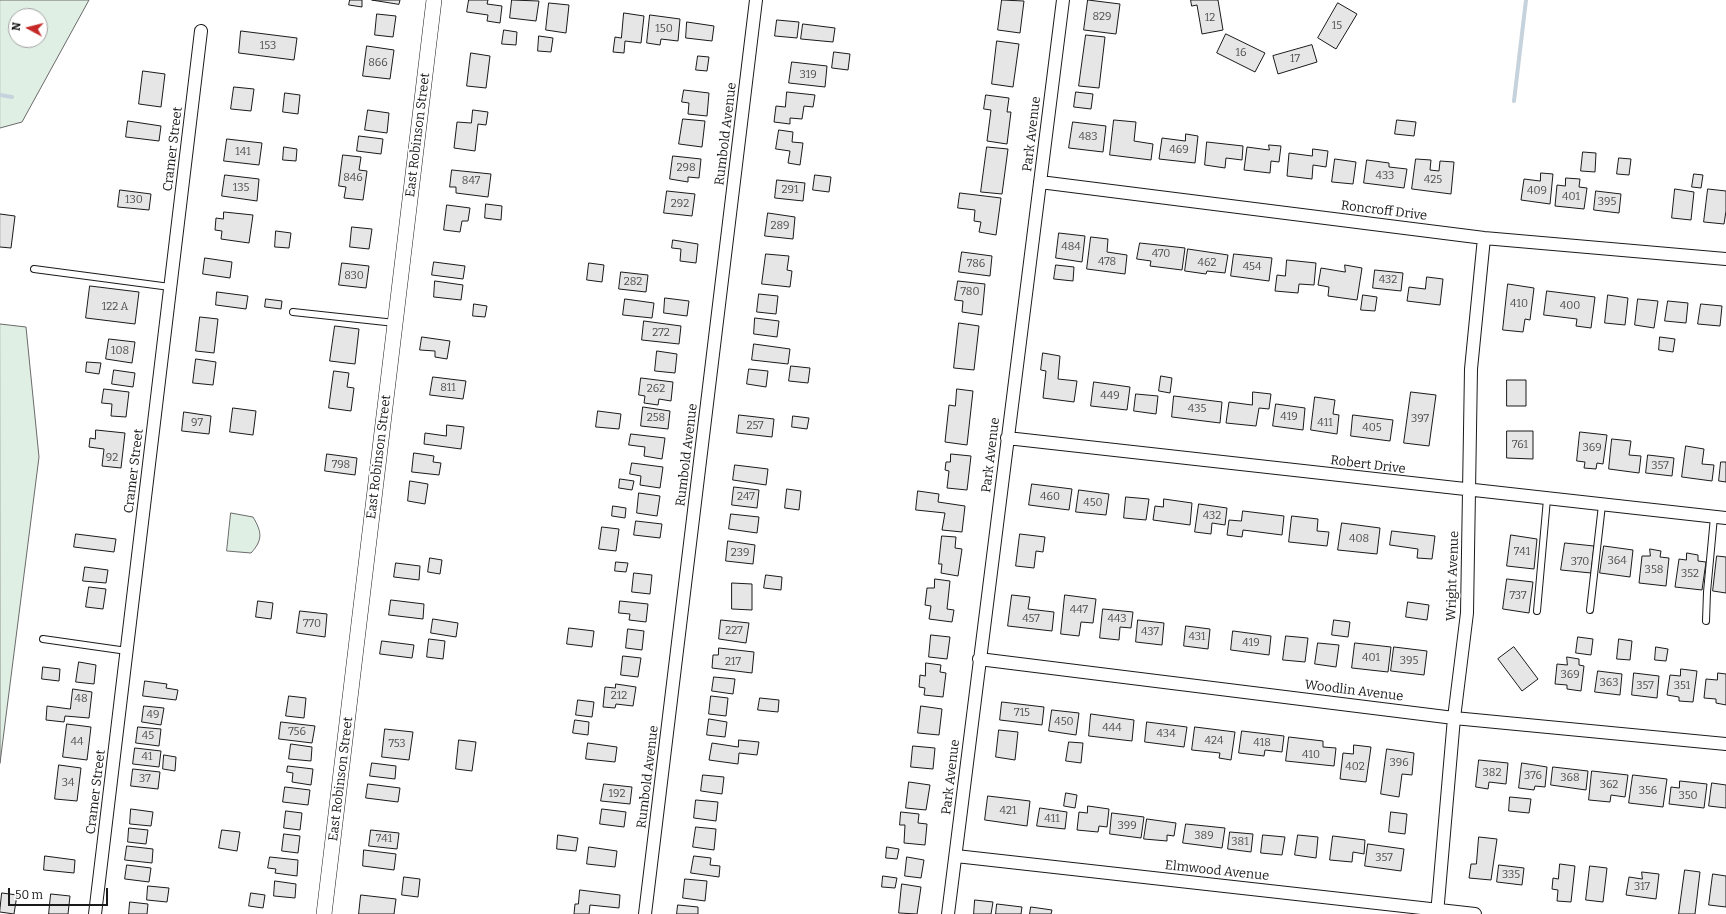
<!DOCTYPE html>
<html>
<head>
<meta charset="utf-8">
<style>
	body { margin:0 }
	#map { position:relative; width:1726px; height:914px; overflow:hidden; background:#fff; font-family:Bitter,serif }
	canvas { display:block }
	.north { position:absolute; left:8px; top:8px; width:40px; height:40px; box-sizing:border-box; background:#fff; border:1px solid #a3a3a3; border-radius:50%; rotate:277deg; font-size:11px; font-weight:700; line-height:16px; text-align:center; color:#1a1a1a }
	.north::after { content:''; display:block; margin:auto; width:14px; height:18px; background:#c62828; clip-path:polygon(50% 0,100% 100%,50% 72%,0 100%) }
	.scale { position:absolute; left:8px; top:888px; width:100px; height:18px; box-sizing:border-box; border:2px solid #1a1a1a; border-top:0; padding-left:5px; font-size:12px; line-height:14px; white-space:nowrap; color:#1a1a1a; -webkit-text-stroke:3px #fff; paint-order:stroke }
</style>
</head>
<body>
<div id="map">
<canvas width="1726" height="914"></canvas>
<div class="north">N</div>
<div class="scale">50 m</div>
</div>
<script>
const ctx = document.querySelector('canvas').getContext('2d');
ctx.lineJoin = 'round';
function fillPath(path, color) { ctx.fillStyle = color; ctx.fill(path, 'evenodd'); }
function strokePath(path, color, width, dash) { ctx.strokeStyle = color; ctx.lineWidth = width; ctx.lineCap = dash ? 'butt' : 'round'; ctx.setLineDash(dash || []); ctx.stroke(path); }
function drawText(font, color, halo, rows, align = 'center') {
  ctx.font = font + ' Bitter,serif'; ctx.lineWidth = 3; ctx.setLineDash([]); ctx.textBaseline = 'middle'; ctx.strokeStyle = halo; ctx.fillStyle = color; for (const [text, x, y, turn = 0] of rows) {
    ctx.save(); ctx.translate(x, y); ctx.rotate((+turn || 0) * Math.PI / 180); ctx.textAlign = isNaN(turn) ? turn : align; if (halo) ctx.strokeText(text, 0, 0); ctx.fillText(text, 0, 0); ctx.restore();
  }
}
const green = new Path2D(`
	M0 0H89L22 122 0 128ZM16 16H40V40H16Z
	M0 324 26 327 39 457 0 763Z
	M231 513 253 517C262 532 263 540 251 553L227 551Z`);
fillPath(green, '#e0efe3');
strokePath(green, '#6a6a6a', 1);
strokePath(new Path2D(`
	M0 95 12 97
	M1514 101 1526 0`), '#c6d2dc', 4);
const building = new Path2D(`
	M350 0H362V7L349 5Z
	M372 0H400L399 4Z
	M469 0H488L487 4 502 6 500 23 487 21 488 15 467 12Z
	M512 0 539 1 536 21 510 18Z
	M1002 0 1024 1 1020 33 998 30Z
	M1088 0 1120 4 1116 34 1084 30Z
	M1191 0H1218L1223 30 1202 34 1197 5 1192 6Z
	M549 3 569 5 566 33 546 30Z
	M1338 3 1357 14 1336 49 1318 38Z
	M624 13 644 16 641 43 625 41 624 53 613 52 615 37 621 38Z
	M377 14 396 16 393 37 375 35Z
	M650 15 680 19 678 41 661 39 660 45 647 43Z
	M777 20 799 22 797 38 775 36Z
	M687 22 714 26 712 41 686 38Z
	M803 24 835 28 833 42 801 39Z
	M504 30 517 32 516 45 502 44Z
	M241 31 297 38 294 60 239 53Z
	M1226 34 1265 53 1255 72 1217 53Z
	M1086 35 1105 37 1099 88 1079 86Z
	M539 36 553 38 551 52 538 51Z
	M997 41 1019 44 1013 87 992 84Z
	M1312 45 1317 62 1278 74 1273 56Z
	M367 46 394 50 390 79 363 76Z
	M834 52 850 54 848 70 832 68Z
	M471 53 490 56 486 88 467 86Z
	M698 56 709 57 707 71 696 70Z
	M792 62 827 66 825 87 789 83Z
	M143 71 165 74 161 107 139 104Z
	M234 87 254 89 251 111 231 109Z
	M684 90 709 93 707 116 688 114 689 103 682 102Z
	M787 92 815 95 813 107 804 106 802 119 790 118V124L774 122 776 106 785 107Z
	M1076 92 1093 94 1091 109 1074 107Z
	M285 93 300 95 298 114 283 112Z
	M986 95 1009 98 1007 112H1011L1007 144 987 141 991 110 984 109Z
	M368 110 389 113 387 133 365 130Z
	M473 110 488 112 486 125 478 124 475 151 454 148 457 122 471 123Z
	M683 119 705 121 702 147 679 144Z
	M1114 120 1136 122 1134 141 1153 144 1151 160 1110 155Z
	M1397 120 1416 122 1414 136 1395 134Z
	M128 121 161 126 159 141 126 137Z
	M1073 122 1106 126 1103 152 1069 148Z
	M779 130 793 132 792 142 803 143 800 165 788 163 790 151 776 149Z
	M1186 134 1198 136 1195 163 1159 159 1162 138 1185 141Z
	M359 136 383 139 381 154 357 151Z
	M227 139 262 143 259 165 224 161Z
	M1207 142 1243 146 1242 160 1226 158 1225 168 1205 165Z
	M1269 145 1281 146 1279 162 1271 161 1270 173 1244 170 1247 147 1269 150Z
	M284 147 297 149 296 161 283 160Z
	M987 147 1008 149 1002 194 981 192Z
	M1313 149 1328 151 1326 167 1313 165 1312 179 1287 176 1289 153 1312 156Z
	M1583 152 1596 153 1595 172 1581 171Z
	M343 155 361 157 359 170 367 171 363 200 344 198 346 187 339 186Z
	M673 156 701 159 699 178 688 177V182L670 179Z
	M1619 158 1631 159 1629 175 1617 174Z
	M1335 159 1356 162 1353 184 1332 182Z
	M1416 159 1431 160 1430 170 1439 171 1440 161 1454 162 1451 194 1412 189Z
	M1367 160 1389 163V167L1407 169 1404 188 1364 183Z
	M452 170 491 174 488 197 456 193V187H450Z
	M1541 173 1553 174 1550 204 1521 200 1524 179 1540 181Z
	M1694 174 1703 175 1701 188 1692 187Z
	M225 175 259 179 257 201 222 196Z
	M815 175 831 177 829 192 813 190Z
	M1566 178 1580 179 1579 187 1587 188 1584 209 1555 206 1557 185 1565 186Z
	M777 180 805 183 803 201 775 198Z
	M1675 189 1694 192 1691 220 1672 218Z
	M1708 189 1726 191V211L1724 224 1704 222Z
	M120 190 151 194 149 210 118 207Z
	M667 191 695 194 692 216 664 213Z
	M1596 191 1621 194 1619 213 1594 210Z
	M960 193 1001 198 996 235 979 232 981 222 974 221 975 210 958 208Z
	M486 204 502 206 501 220 485 218Z
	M447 205 470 208 468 221H462L460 232 444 230Z
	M224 212 253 215 249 243 221 239 222 231 215 230 216 218 223 219Z
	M768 213 795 217 793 239 765 236Z
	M0 214 15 216 11 248 0 247Z
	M352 227 372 229 369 249 350 247Z
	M276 231 291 233 289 248 275 247Z
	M1059 233 1085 236 1082 262 1056 258Z
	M1091 237 1108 239 1107 252 1127 255 1125 274 1087 269Z
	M673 240 698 244 696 263 680 261 681 249 672 248Z
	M1140 243 1185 248 1182 270 1150 266 1151 261 1137 259Z
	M1188 249 1228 255 1225 273 1207 271 1206 274 1185 271Z
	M962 252 992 256 990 276 959 272Z
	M766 254 789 256 787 270 792 271 790 287 762 284Z
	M1234 254 1272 258 1269 281 1231 276Z
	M205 258 232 262 230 278 203 274Z
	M1287 260 1316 263 1314 285 1299 284 1298 293 1275 291 1277 275 1285 276Z
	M434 262 465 266 463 279 432 275Z
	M342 263 369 266 366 288 339 285Z
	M589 263 604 265 602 282 587 280Z
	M1056 265 1074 267 1073 281 1054 279Z
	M1345 265 1362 268 1357 300 1328 296 1329 287 1318 285 1321 268 1345 272Z
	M1375 270 1403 273 1401 291 1373 288Z
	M621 272 648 275 646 292 619 289Z
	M1427 277 1443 279 1440 305 1407 301 1409 287 1425 289Z
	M435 281 463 285 461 300 434 297Z
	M958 281 985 284 982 315 962 312 963 301 955 300Z
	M1508 284 1534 288 1530 320 1525 319 1523 332 1503 330Z
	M90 286 139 292 135 324 86 318Z
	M1547 291 1595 297 1591 328 1576 326 1577 319 1544 315Z
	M217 292 248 296 246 309 216 305Z
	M759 294 778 296 776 314 757 312Z
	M1363 295 1377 297 1375 311 1361 310Z
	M1608 295 1628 298 1625 325 1605 323Z
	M665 298 689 301 687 316 664 313Z
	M266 299 282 301 281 309 265 307Z
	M625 299 654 303 652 318 623 315Z
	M1638 299 1658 301 1654 328 1635 325Z
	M1668 301 1688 303 1686 323 1665 321Z
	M474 304 487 306 485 317 473 316Z
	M1701 304 1722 306 1720 326 1698 324Z
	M200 317 218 319 214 353 196 351Z
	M755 318 779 321 777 337 754 334Z
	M644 321 681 326 679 344 642 340Z
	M959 323 979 326 974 370 954 368Z
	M335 326 359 329 355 364 330 361Z
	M422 337 450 341 447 359 435 357V351L420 350Z
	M1660 337 1675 339 1673 352 1659 350Z
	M109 339 135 342 132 363 106 359Z
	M754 344 790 349 788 364 752 360Z
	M657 351 677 354 675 373 655 371Z
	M1043 353 1060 356 1058 379 1077 381 1074 402 1043 398 1046 371 1041 370Z
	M196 359 216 362 213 385 193 383Z
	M87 362 101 363 99 374 86 372Z
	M791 366 810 368 808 383 789 381Z
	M749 369 768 371 766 387 747 384Z
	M114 370 135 373 133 387 112 384Z
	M334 371 349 373 347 387 354 388 351 411 329 408Z
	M1161 376 1172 378 1170 393 1159 391Z
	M433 377 466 381 463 399 430 395Z
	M641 378 673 382 671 401 659 399 658 405 644 403 645 396 639 395Z
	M1507 380H1526V406H1507Z
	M1094 382 1130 387 1127 410 1091 406Z
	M104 389 129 392 126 417 111 416 112 404 102 403Z
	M957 389 973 391 967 445 945 442 949 405 955 406Z
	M1253 392 1271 394 1269 409 1259 408 1256 426 1226 423 1229 402 1252 405Z
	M1411 392 1436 395 1429 446 1404 443Z
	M1136 394 1158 396 1156 414 1134 411Z
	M1174 396 1222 402 1220 423 1172 417Z
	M1315 397 1335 400 1333 414 1339 415 1337 434 1311 430Z
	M1276 404 1305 408 1303 430 1273 426Z
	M643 407 670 411 668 429 641 426Z
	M233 408 256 411 253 435 230 432Z
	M598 411 621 414 619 429 596 427Z
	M184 412 211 416 209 434 182 431Z
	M739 415 774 419 772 437 737 433Z
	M1353 415 1393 420 1390 441 1351 436Z
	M793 416 809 418 807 429 792 427Z
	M447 425 464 427 461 449 424 444 425 433 446 436Z
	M96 430 125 433 121 468 102 466 104 449 89 447 90 438 95 439Z
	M1507 431H1533V459L1507 458Z
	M1580 432 1607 435 1603 464 1597 463 1596 469 1584 468 1585 462 1577 461Z
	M631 434 665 438 662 459 644 456 645 447 629 445Z
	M1612 439 1631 441 1629 455 1641 456 1639 473 1609 469Z
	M1686 446 1704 449 1702 464 1714 465 1712 481 1682 477Z
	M414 453 434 456 433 462 441 463 439 475 412 472Z
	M327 454 357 458 355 475 325 471Z
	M951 454 971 456 967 490 947 488 949 471 945 470 946 462H950Z
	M1648 455 1674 458 1672 476 1646 473Z
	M1721 462H1726V482L1719 481Z
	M632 463 663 467 660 488 640 485 641 476 630 474Z
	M735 465 768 469 766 485 733 480Z
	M620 479 634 481 632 490 619 488Z
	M410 481 428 484 425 504 408 501Z
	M1032 484 1072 489 1069 510 1029 505Z
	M734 487 759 490 757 508 732 505Z
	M787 489 801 491 799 510 785 508Z
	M1079 490 1109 494 1106 515 1076 512Z
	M918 491 939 494 938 502 965 506 962 532 942 530 945 513 916 510Z
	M639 493 660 496 657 516 637 513Z
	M1126 497 1149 499 1146 520 1124 518Z
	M1164 499 1192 503 1190 525 1153 520 1155 506 1163 507Z
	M1199 504 1227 508 1225 525 1212 523 1211 534 1195 532Z
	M613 506 626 508 625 518 612 516Z
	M1243 511 1284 516 1282 535 1243 530 1242 537 1227 535 1229 520 1241 521Z
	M731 514 759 517 757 533 729 529Z
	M1292 516 1318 519 1317 531 1329 532 1327 546 1289 542Z
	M636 521 662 524 660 538 634 535Z
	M1342 523 1380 528 1377 554 1338 550Z
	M602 527 619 529 616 551 599 549Z
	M1392 531 1435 536 1432 559 1417 558 1418 549 1390 545Z
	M76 534 116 539 114 552 74 547Z
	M1020 534 1045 537 1043 552 1036 551 1034 568 1016 566Z
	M1511 535 1537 539 1534 569 1507 566Z
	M942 536 956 537 955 548 962 549 958 576 941 573 942 564H939Z
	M728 541 755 545 753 564 726 561Z
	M1565 543 1594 546 1591 573 1561 570Z
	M1604 546 1633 550 1630 577 1600 573Z
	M1650 549 1661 551 1660 557 1669 558 1666 586 1639 583 1642 556H1650Z
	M1687 553 1698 555V561L1706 562 1702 590 1675 587 1679 559 1686 560Z
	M1717 556 1726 557V593L1713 591Z
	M430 558 442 560 440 574 428 572Z
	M616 562 628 563 626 572 615 571Z
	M396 563 420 566 419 580 394 577Z
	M85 567 108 570 106 583 83 581Z
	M634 573 652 575 650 594 632 592Z
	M766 575 782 577 781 590 764 588Z
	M935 579 950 581 947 609 954 610 952 622 929 619 931 606 925 605 927 588H934Z
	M1507 579 1533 582 1529 613 1503 609Z
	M732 583 752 584V610L732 609Z
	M89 587 106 589 103 609 86 607Z
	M1012 595 1030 597 1028 609 1054 612 1052 631 1008 626Z
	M1065 595 1096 599 1093 623 1081 622 1079 636 1061 634Z
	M391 600 424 604 423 619 389 615Z
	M258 601 273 603 271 619 256 617Z
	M620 601 648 604 646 622 629 620 630 614 619 613Z
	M1408 602 1429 605 1427 620 1406 617Z
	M1103 609 1133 612 1131 628 1120 627 1119 640 1100 638Z
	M300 611 327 614 325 637 297 633Z
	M433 619 458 623 456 637 431 633Z
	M721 620 749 623 746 643 719 639Z
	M1138 620 1164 623 1162 645 1136 642Z
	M1334 620 1350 622 1348 637 1332 635Z
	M1186 626 1210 629 1208 649 1184 646Z
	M569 628 594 631 592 647 567 644Z
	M628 629 644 631 642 650 626 648Z
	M1233 631 1271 636 1269 655 1231 650Z
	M931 635 950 637 947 659 929 657Z
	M1286 636 1308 638 1305 662 1283 660Z
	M1578 637 1593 639 1591 655 1576 653Z
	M429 639 445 641 443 659 427 657Z
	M1619 639 1632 641 1630 660 1617 659Z
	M382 641 414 645 412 658 380 654Z
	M1318 643 1339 645 1336 667 1315 664Z
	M1355 643 1391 647 1388 672 1352 668Z
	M1394 647 1427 651 1424 675 1391 671Z
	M1514 647 1538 679 1522 691 1498 659Z
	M1656 647 1668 649 1666 661 1655 660Z
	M719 648 754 652 752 673 712 668 713 655H718Z
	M623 656 641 658 638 677 621 675Z
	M1567 657 1579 659V665L1584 666 1581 691 1567 689V685L1555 684 1557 664 1567 665Z
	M79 662 96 665 94 684 76 682Z
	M926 663 941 665 940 672 946 673 943 697 924 695 925 688 919 687 920 675 925 676Z
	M43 667 60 669 59 681 42 679Z
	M1681 669 1697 671 1693 702 1679 701V697L1667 695 1670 675 1680 676Z
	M1598 671 1622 674 1620 695 1595 692Z
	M1634 673 1659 676 1657 698 1632 695Z
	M1718 673 1726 674V705L1716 703V699L1704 698 1706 679 1717 680Z
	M714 677 735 679 733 694 712 691Z
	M145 681 167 684 166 688 178 690 176 700 143 696Z
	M616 684 636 687 633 706 616 704 615 708 603 707 605 687 615 688Z
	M73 689 92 692 89 718 65 716 64 722 46 720 47 706 70 709Z
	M289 696 306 698 304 718 286 716Z
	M711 696 728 698 726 716 709 714Z
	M760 698 779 700 778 712 758 710Z
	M578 700 594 702 592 717 576 715Z
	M1002 702 1044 707 1042 725 1000 720Z
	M144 706 164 708 161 725 142 722Z
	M921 706 942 709 939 735 918 733Z
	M1052 710 1079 713 1076 735 1049 731Z
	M1091 714 1134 720 1132 741 1089 736Z
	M709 719 727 722 725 737 707 735Z
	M575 720 589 722 588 735 573 733Z
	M281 722 315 726 312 743 279 739Z
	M1147 722 1187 727 1184 747 1145 742Z
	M67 724 91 727 87 760 63 757Z
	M138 727 161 729 159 746 136 743Z
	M1195 727 1235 732 1231 760 1219 758 1220 753 1192 750Z
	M385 729 413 732 409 760 382 757Z
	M999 730 1018 732 1015 760 996 757Z
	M1242 731 1284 736 1282 752 1265 750 1264 756 1239 753Z
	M1289 737 1323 741V747L1336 748 1334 766 1286 761Z
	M459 740 476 742 472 771 456 769Z
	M739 740 759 742 757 755 739 753 738 764 709 760 712 743 738 747Z
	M1069 742 1083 743 1081 763 1066 761Z
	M588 743 617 747 615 762 586 759Z
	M291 744 312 747 311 761 289 759Z
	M1354 745 1371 747 1366 782 1340 779 1343 753 1353 754Z
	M913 746 935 748 933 769 911 767Z
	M135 748 161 751 159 767 133 764Z
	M1387 749 1414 753 1412 775 1402 774 1399 797 1381 794Z
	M164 755 176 757 175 771 163 769Z
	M1479 760 1508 763 1506 784 1489 782 1488 789 1476 787Z
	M372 763 396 766 395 779 370 776Z
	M1522 763 1547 767 1545 787 1535 786 1534 790 1519 788Z
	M59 765 81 768 77 801 55 799Z
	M288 766 313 769 311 785 292 782 293 773 287 772Z
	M1553 767 1588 771 1586 790 1551 785Z
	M133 769 160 772 158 789 131 786Z
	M1592 771 1628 775 1625 797 1611 795 1610 802 1589 800Z
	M703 775 724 777 722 794 701 791Z
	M1633 775 1667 779 1663 807 1629 803Z
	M1680 781 1707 784 1704 808 1669 804 1671 787 1679 788Z
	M909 782 930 785 926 810 906 808Z
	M1712 783 1726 785V808L1709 806Z
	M368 784 400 788 398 802 366 798Z
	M604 784 632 787 630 804 601 801Z
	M285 787 310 790 308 805 283 802Z
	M1066 793 1077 795 1075 808 1064 806Z
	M988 796 1030 801 1027 826 985 820Z
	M1510 797 1531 799 1529 813 1509 811Z
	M696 800 718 802 716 821 694 818Z
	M1088 806 1109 809 1107 827 1099 826 1098 832 1077 830 1079 812 1087 813Z
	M1040 808 1067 812 1065 829 1037 826Z
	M131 809 153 812 151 826 130 824Z
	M602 809 626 812 624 827 600 824Z
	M286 811 302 813 300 830 284 828Z
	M901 812 919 814 918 823 927 824 925 845 904 843 905 825H900Z
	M1391 812 1407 814 1405 834 1389 832Z
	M1112 813 1144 817 1141 838 1110 834Z
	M1147 819 1176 823 1174 836 1167 835V841L1144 839Z
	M1186 824 1225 828 1222 848 1183 843Z
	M696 827 716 829 714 850 693 847Z
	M129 828 148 830 146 844 128 842Z
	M222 830 240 832 237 851 219 848Z
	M371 830 399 833 397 849 369 846Z
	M1230 832 1253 834 1251 852 1228 849Z
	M284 834 300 836 298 853 282 851Z
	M558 835 578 838 576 851 557 849Z
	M1263 835 1285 837 1282 855 1261 853Z
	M1298 835 1318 837 1316 858 1295 855Z
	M1333 836 1365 840 1364 854 1353 852 1352 862 1330 860Z
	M1479 837 1497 839 1491 880 1469 878 1471 864H1476Z
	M1368 844 1404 849 1401 871 1365 866Z
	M127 846 153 849 152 863 125 860Z
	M589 847 617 851 615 867 587 864Z
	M887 847 899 849 897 859 886 858Z
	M364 850 396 854 394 870 363 866Z
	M45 856 75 860 74 873 44 870Z
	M694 856 711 858 710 865 720 866 719 877 691 873Z
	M270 857 298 860 297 876 275 873 276 869 268 868Z
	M907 857 924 860 921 878 905 876Z
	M1560 864 1575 866 1571 902 1557 901 1558 890 1552 889 1553 878 1558 879Z
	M127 865 151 868 149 882 125 879Z
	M1499 865 1524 868 1522 885 1497 882Z
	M1590 866 1607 868 1603 902 1586 900Z
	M1685 870 1700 872 1695 914H1679Z
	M1642 872 1659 874 1656 899 1626 895 1629 877 1642 879Z
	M1713 874 1726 876V907L1709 905Z
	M883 876 897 878 895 888 882 887Z
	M404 877 420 879 418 897 402 895Z
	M685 879 707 881 705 901 683 898Z
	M275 881 296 884 295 898 274 896Z
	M902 884 921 887 917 914 899 913Z
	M148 886 169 888 167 902 147 900Z
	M580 890 620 895 619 908 590 905 589 914H574L575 904H578Z
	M2 893 17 895 14 914 0 912Z
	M251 893 265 895 263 908 249 906Z
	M51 894 70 896 68 914H49Z
	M361 895 396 899 394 914H359Z
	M975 900 993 902 991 914H974Z
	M130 902 148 904 147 914H129Z
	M997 904 1022 907 1021 914H996Z
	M678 905 698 907V914H677Z
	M1031 907 1052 910 1051 914H1030Z`);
fillPath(building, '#e6e6e6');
strokePath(building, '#1a1a1a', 1);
const service = new Path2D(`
	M34 269 170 287
	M293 312 395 323
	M1590 610 1602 505
	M1537 611 1547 499
	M1706 621 1707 592 1714 517
	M43 639 127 651`);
const minor = new Path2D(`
	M1040 182 1484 238 1726 259
	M1007 438 1726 518
	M979 659 1454 718 1726 744
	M956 856 1475 914
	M95 914 201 31
	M645 914 756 0
	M948 914 1063 0
	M1437 914 1454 718 1467 613 1471 369 1484 238`);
const tertiary = new Path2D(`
	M324 914 434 0`);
strokePath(service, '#1a1a1a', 8);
strokePath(minor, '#1a1a1a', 14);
strokePath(tertiary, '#1a1a1a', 16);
strokePath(service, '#fff', 6);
strokePath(minor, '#fff', 12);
strokePath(tertiary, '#fff', 15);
drawText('11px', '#4d4d4d', null, [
	["829",1102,17],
	["12",1210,18],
	["15",1337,26],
	["150",664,29],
	["153",268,46],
	["16",1241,53],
	["17",1295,59],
	["866",378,63],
	["319",808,75],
	["483",1088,137],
	["469",1179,150],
	["141",243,152],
	["298",686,168],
	["433",1385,176],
	["846",353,178],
	["425",1433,180],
	["847",471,181],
	["135",241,188],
	["291",790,190],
	["409",1537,191],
	["401",1571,197],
	["130",134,200],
	["395",1607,202],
	["292",680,204],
	["289",780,226],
	["484",1071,247],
	["470",1161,254],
	["478",1107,262],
	["462",1207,263],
	["786",976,264],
	["454",1252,267],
	["830",354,276],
	["432",1388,280],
	["282",633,282],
	["780",970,292],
	["410",1519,304],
	["400",1570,306],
	["122 A",115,307],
	["272",661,333],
	["108",120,351],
	["811",448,388],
	["262",656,389],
	["449",1110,396],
	["435",1197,409],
	["419",1289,417],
	["258",656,418],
	["397",1420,419],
	["97",197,423],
	["411",1325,423],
	["257",755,426],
	["405",1372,428],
	["761",1520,445],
	["369",1592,448],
	["92",112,458],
	["798",341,465],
	["357",1660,466],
	["247",746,497],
	["460",1050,497],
	["450",1093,503],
	["432",1212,516],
	["408",1359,539],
	["741",1522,552],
	["239",740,553],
	["364",1617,561],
	["370",1580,562],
	["358",1654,570],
	["352",1690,574],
	["737",1518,596],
	["447",1079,610],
	["457",1031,619],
	["443",1117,619],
	["770",312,624],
	["227",734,631],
	["437",1150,632],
	["431",1197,637],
	["419",1251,643],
	["401",1371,658],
	["395",1409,661],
	["217",733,662],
	["369",1570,675],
	["363",1609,683],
	["357",1645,686],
	["351",1682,686],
	["212",619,696],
	["48",81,699],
	["715",1022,713],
	["49",153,715],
	["450",1064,722],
	["444",1112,728],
	["756",297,732],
	["434",1166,734],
	["45",148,736],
	["424",1214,741],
	["44",77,742],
	["418",1262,743],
	["753",397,744],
	["410",1311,755],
	["41",147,757],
	["396",1399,763],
	["402",1355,767],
	["382",1492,773],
	["376",1533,776],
	["368",1570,778],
	["37",145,779],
	["34",68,783],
	["362",1609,785],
	["356",1648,791],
	["192",617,794],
	["350",1688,796],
	["421",1008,811],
	["411",1052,819],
	["399",1127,826],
	["389",1204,836],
	["741",384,839],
	["381",1240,842],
	["357",1384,858],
	["335",1511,875],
	["317",1642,887]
]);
drawText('13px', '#1a1a1a', '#fff', [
	["Rumbold Avenue",726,134,-83],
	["Park Avenue",1032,134,-83],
	["East Robinson Street",418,135,-83],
	["Cramer Street",173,149,-83],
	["Roncroff Drive",1384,211,7],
	["Rumbold Avenue",687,455,-83],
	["Park Avenue",991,455,-83],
	["East Robinson Street",379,457,-83],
	["Robert Drive",1368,465,7],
	["Cramer Street",134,471,-83],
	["Wright Avenue",1453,576,-88],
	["Woodlin Avenue",1354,691,7],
	["Rumbold Avenue",648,777,-83],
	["Park Avenue",951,777,-83],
	["East Robinson Street",341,779,-83],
	["Cramer Street",96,792,-83],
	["Elmwood Avenue",1217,871,6]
]);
</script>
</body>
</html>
